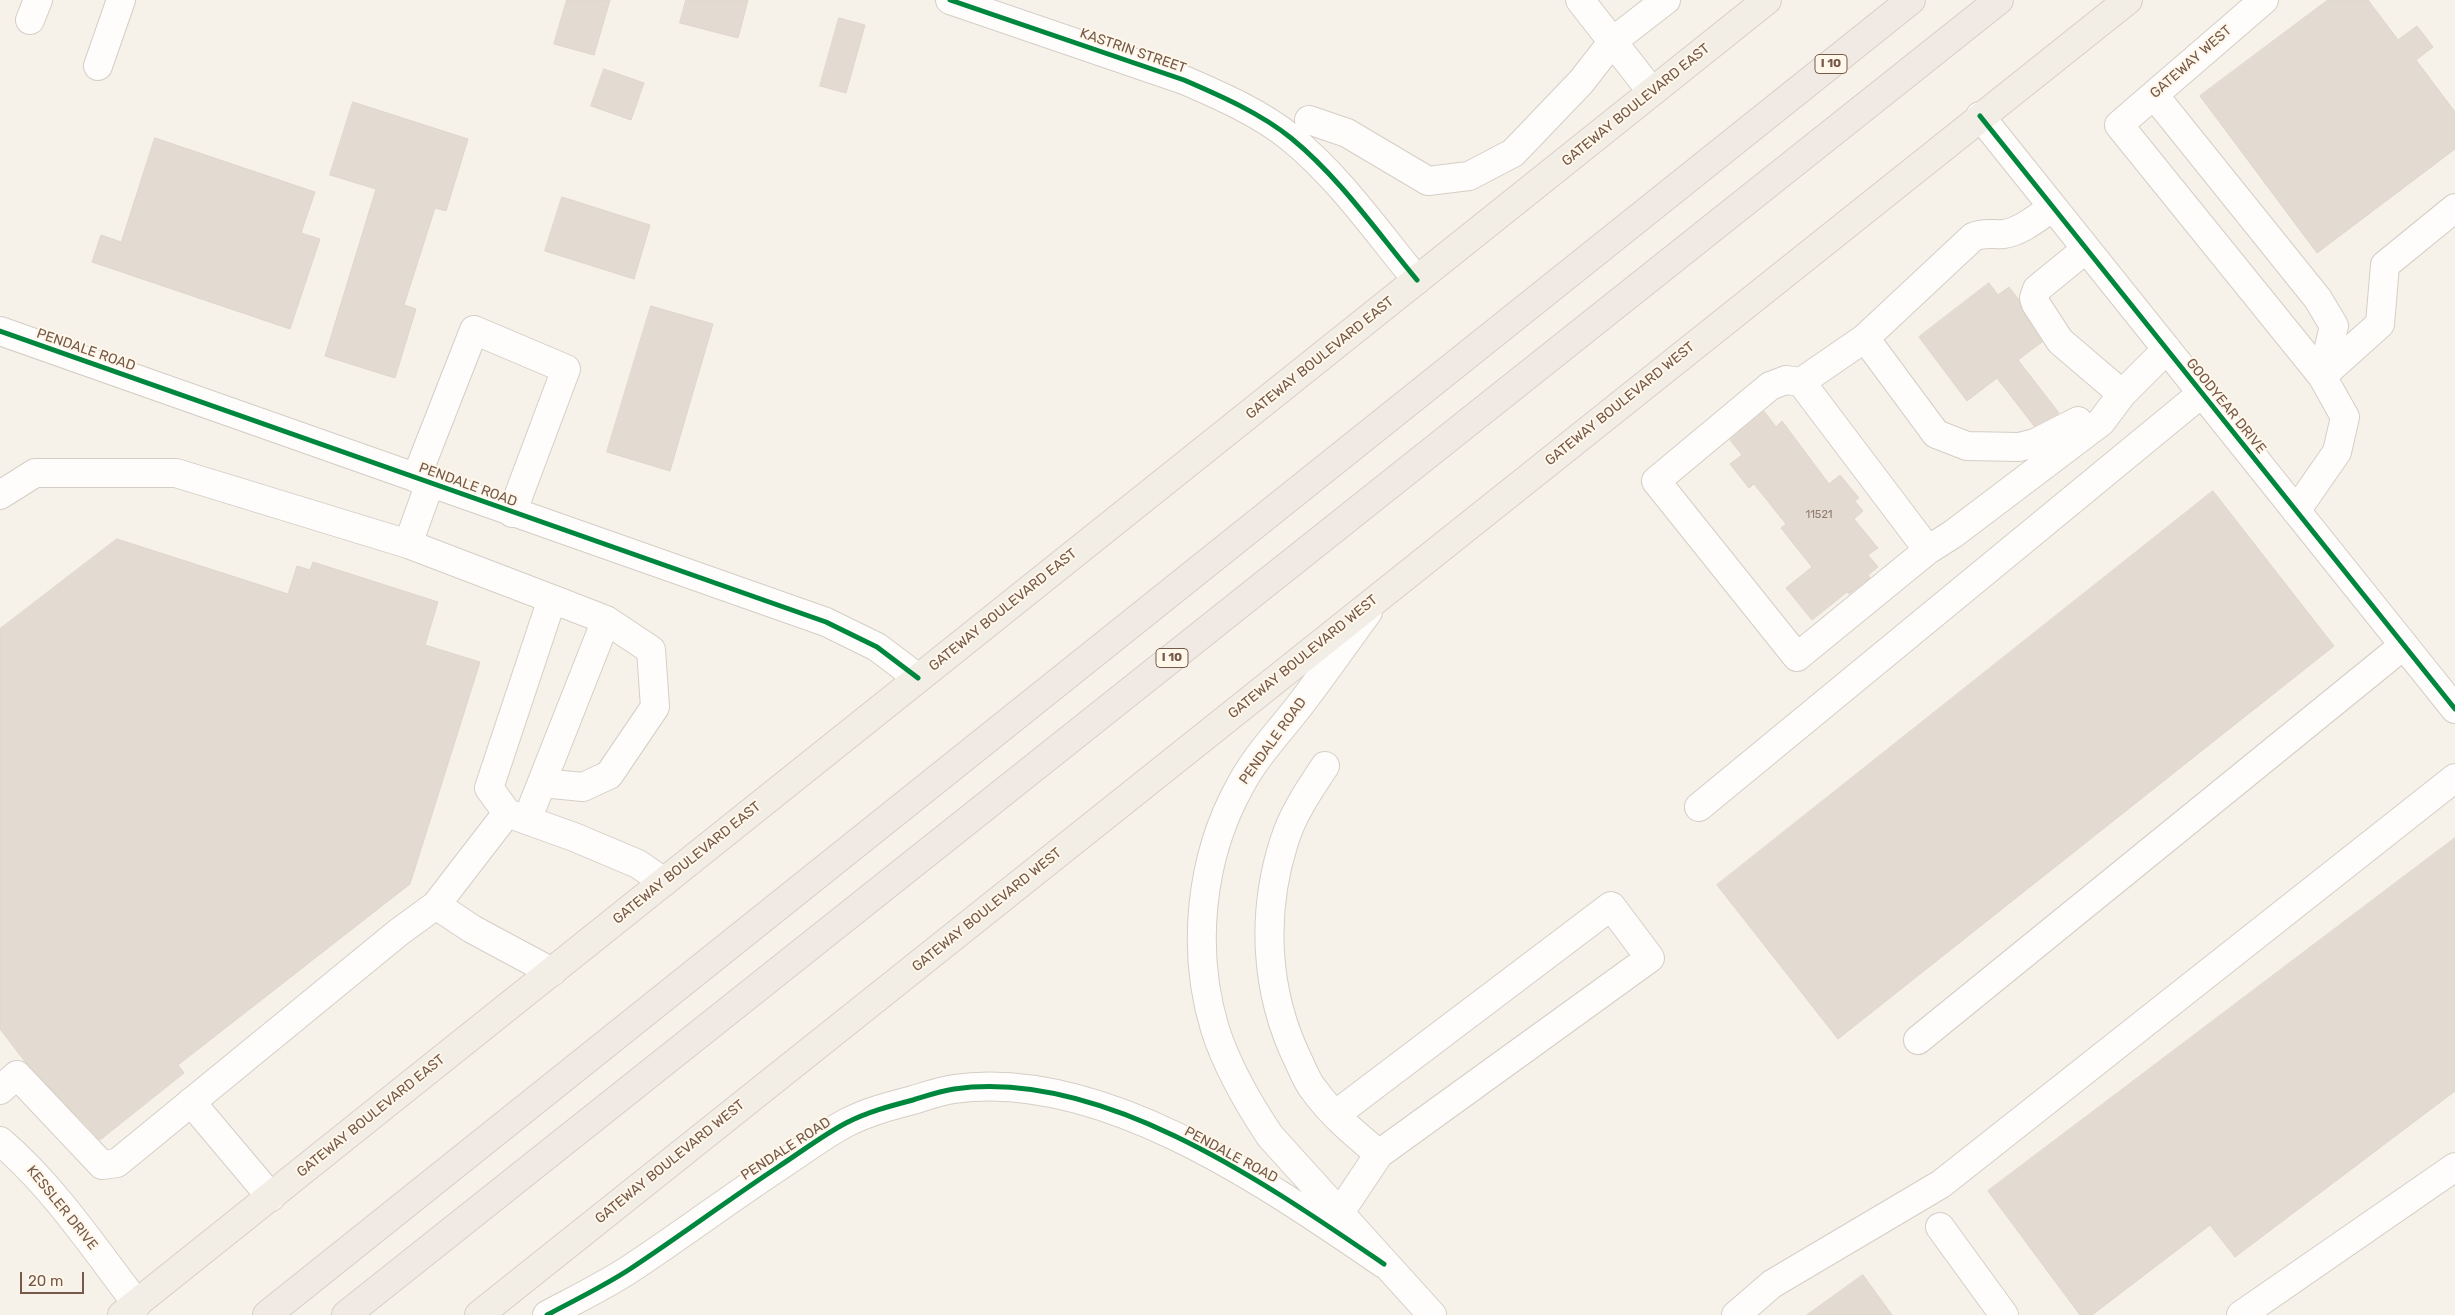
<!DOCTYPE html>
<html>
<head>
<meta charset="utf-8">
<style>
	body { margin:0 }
	#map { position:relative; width:2455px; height:1315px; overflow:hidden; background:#f6f2e9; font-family:Rubik,sans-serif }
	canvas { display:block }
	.scale { position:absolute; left:20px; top:1272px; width:64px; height:22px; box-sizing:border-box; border:2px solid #755949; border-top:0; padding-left:6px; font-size:15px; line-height:18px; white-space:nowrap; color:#755949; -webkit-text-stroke:4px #fff7ea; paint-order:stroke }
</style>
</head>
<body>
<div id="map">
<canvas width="2455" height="1315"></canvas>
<div class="scale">20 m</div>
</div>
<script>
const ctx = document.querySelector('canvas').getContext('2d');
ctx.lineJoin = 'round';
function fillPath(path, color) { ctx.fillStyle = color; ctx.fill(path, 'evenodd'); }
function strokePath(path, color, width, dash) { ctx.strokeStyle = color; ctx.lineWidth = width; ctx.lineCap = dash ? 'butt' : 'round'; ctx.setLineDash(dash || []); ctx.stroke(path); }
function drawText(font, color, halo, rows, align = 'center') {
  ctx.font = font + ' Rubik,sans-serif'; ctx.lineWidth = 4; ctx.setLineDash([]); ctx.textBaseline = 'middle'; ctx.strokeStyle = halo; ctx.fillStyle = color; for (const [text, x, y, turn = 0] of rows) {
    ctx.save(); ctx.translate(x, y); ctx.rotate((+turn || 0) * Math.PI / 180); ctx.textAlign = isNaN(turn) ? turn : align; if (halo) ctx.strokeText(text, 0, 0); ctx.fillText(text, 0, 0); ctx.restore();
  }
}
const building = new Path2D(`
	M567 0H610L594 55 554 44Z
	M686 0H748L738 38 680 23Z
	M2328 0H2368L2398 40 2417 26 2433 47 2416 60 2455 112V149L2317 253 2200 96Z
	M839 18 865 25 846 93 820 86Z
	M604 69 644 83 631 120 591 106Z
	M353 102 468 139 446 211 435 208 404 305 416 309 395 378 325 356 376 189 330 175Z
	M155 138 315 192 301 233 320 239 290 329 92 262 101 235 121 242Z
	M562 197 650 225 634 279 545 251Z
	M1989 283 1998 295 2009 287 2019 300 2023 312 2042 342 2018 360 2059 413 2034 426 1997 378 1967 401 1919 337Z
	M651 306 713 324 670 471 607 452Z
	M1764 411 1776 427 1782 421 1829 484 1840 475 1859 498 1855 501 1863 511 1854 519 1878 548 1868 555 1878 567 1868 575 1870 578 1849 594 1847 592 1812 620 1786 588 1812 567 1781 528 1786 524 1754 484 1749 488 1730 464 1742 455 1730 440Z
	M2213 491 2334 646 1838 1039 1717 885Z
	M117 539 288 594 297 566 310 570 313 562 438 602 425 645 480 662 410 884 178 1065 184 1073 100 1140 26 1063 0 1029V629Z
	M2455 838V1091L2235 1257 2210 1225 2092 1315H2080L1988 1191Z
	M1863 1275 1892 1315H1807Z`);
fillPath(building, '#e3dad1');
strokePath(building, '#dfd5cb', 1);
const minor = new Path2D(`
	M950 0 1184 80C1221 96 1260 113 1291 138 1340 178 1377 232 1417 280
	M1580 0 1652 92
	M2264 0 2119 125 2322 376 2345 417 2337 452 2296 511
	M30 20 38 0
	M98 66 121 0
	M2154 95 2318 299 2334 326 2322 376
	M1980 116 2455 709
	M1309 120 1347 133 1428 181 1469 176 1513 153 1581 82 1613 41 1666 0
	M2053 207C2038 217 2022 231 2004 234 1993 235 1984 232 1973 237L1865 338 1936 434 1967 446 2019 447 2035 443 2078 421
	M2086 249 2037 289 2034 298 2036 304 2060 341 2122 394
	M0 331 826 622 877 647 918 678
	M1865 338 1801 382 1928 550 1953 534 2101 422 2122 394 2167 349
	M2322 376 2380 324 2385 265 2455 208
	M1801 382 1786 380 1770 386 1656 481 1797 657 1928 550
	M416 478 474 330 566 369 512 513
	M0 495 35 473H176L408 544 430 483
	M408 544 552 599 489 788 507 813 574 837 638 864 664 882
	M1368 612C1346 642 1325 672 1303 701 1282 729 1256 755 1240 786 1200 858 1191 950 1215 1029 1227 1067 1248 1103 1270 1136L1432 1315
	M1325 766C1309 790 1292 815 1284 842 1261 914 1265 992 1298 1060 1303 1070 1307 1082 1314 1090 1332 1115 1355 1134 1379 1154
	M542 783 583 787 609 775 655 707 651 650 606 620 552 599
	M1699 807 2202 393
	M527 820 606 620
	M436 905 472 929 552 972
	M1918 1040 2404 645
	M0 1090 17 1075 102 1165 117 1163 399 932 436 905 507 813
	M191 1102 271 1197
	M1335 1115 1611 906 1650 958 1379 1154 1339 1214
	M0 1141C54 1187 94 1248 137 1304
	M1940 1227 2004 1315
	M547 1315C575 1300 604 1286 630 1269 680 1236 728 1200 778 1167 801 1152 823 1135 846 1123 867 1112 890 1106 913 1100 926 1096 940 1091 954 1089 1102 1068 1268 1185 1384 1264
	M1736 1315 1772 1284 1941 1184 2455 778
	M2241 1315 2455 1167`);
const major = new Path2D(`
	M122 1315 1767 0
	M479 1315 2128 0`);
const highway = new Path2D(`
	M267 1315 1911 0
	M346 1315 1999 0`);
strokePath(minor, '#d5cec6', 30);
strokePath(major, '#d8cfc8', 30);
strokePath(highway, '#d8cfc8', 30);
strokePath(minor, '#fefdfc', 28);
strokePath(major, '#f2ede5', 28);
strokePath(highway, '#f1e9e4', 28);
strokePath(new Path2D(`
	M950 0 1184 80C1221 96 1260 113 1291 138 1340 178 1377 232 1417 280
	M1980 116 2455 709
	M0 331 826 622 877 647 918 678
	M547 1315C575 1300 604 1286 630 1269 680 1236 728 1200 778 1167 801 1152 823 1135 846 1123 867 1112 890 1106 913 1100 926 1096 940 1091 954 1089 1102 1068 1268 1185 1384 1264`), '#00873e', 5);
drawText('11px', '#927b6d', null, [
	["11521",1819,515]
]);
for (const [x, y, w] of [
	[1831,64,32],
	[1172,658,32]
]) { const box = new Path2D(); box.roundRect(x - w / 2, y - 9.5, w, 19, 4); ctx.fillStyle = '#fff7ea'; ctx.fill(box); strokePath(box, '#755949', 1); }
drawText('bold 12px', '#755949', null, [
	["I 10",1831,64],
	["I 10",1172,658]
]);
drawText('14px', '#755949', '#fff7ea', [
	["KASTRIN STREET",1133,51,19],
	["GATEWAY WEST",2191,62,-41],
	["GATEWAY BOULEVARD EAST",1636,105,-39],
	["PENDALE ROAD",86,350,19],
	["GATEWAY BOULEVARD EAST",1320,358,-39],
	["GATEWAY BOULEVARD WEST",1620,404,-39],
	["GOODYEAR DRIVE",2226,406,51],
	["PENDALE ROAD",468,485,20],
	["GATEWAY BOULEVARD EAST",1003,610,-39],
	["GATEWAY BOULEVARD WEST",1303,657,-39],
	["PENDALE ROAD",1273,741,-54],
	["GATEWAY BOULEVARD EAST",687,863,-39],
	["GATEWAY BOULEVARD WEST",987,910,-39],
	["GATEWAY BOULEVARD EAST",371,1116,-39],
	["PENDALE ROAD",786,1149,-33],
	["PENDALE ROAD",1231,1155,28],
	["GATEWAY BOULEVARD WEST",670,1162,-39],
	["KESSLER DRIVE",62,1208,51]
]);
</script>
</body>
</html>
